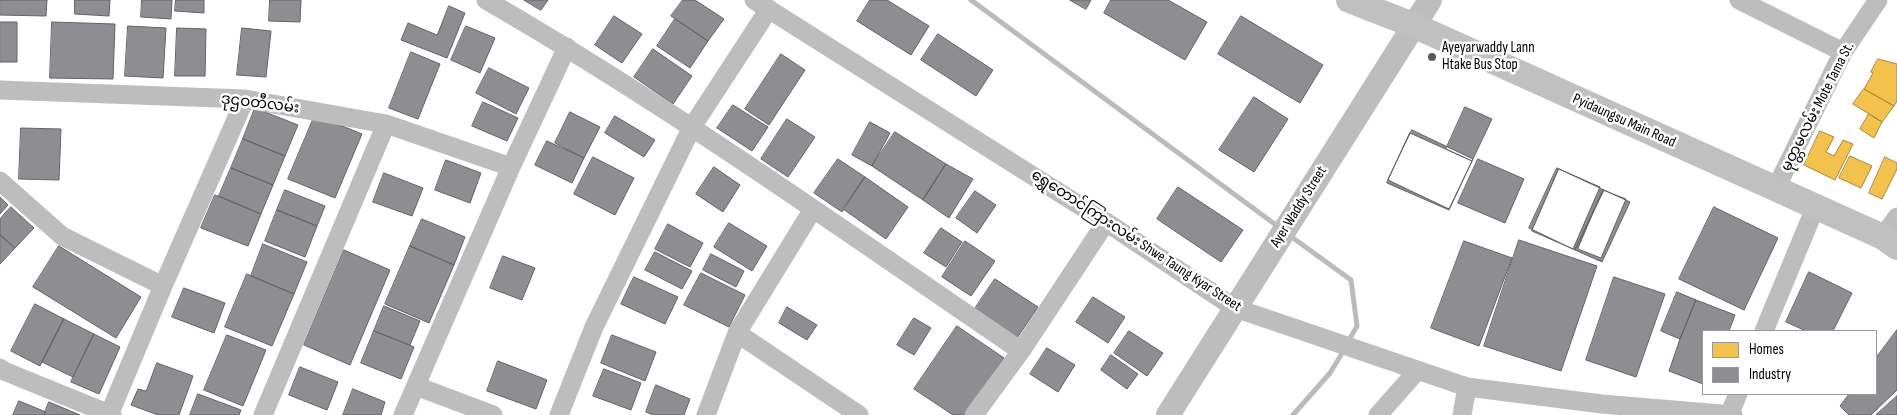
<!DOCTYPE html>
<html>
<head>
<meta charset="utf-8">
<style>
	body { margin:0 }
	#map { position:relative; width:1897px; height:415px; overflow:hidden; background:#fff; font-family:"Sofia Sans Condensed",sans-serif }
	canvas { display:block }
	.legend { position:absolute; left:1702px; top:330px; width:175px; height:65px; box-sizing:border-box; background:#fff; border:1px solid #999; margin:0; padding:6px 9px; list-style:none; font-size:15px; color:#000 }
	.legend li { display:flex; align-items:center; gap:10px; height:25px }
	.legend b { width:25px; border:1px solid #999 }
</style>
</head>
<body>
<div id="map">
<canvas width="1897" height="415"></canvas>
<ul class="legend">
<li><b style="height:14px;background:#f2c14e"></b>Homes</li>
<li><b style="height:14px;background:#8d8d92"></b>Industry</li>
</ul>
</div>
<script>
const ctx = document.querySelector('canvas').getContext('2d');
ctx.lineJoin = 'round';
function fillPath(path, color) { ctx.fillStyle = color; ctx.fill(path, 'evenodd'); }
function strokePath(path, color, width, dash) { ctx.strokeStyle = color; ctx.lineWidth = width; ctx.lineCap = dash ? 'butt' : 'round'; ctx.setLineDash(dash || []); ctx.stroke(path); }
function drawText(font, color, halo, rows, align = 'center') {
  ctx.font = font + ' "Sofia Sans Condensed","Noto Sans Myanmar",sans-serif'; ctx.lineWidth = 5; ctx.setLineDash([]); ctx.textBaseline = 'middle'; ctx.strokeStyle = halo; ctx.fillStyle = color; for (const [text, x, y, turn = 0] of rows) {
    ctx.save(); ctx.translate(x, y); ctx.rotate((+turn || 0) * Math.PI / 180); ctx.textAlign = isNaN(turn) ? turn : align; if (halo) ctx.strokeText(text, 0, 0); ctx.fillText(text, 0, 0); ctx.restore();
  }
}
const homes = new Path2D(`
	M1878 59 1897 64V101L1894 106 1864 89 1873 73 1871 72Z
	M1864 89 1894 106 1882 122 1853 104Z
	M1869 114 1882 122 1874 138 1860 129Z
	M1820 131 1834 137 1826 152 1834 156 1843 140 1853 144 1835 180 1804 165Z
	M1850 156 1872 166 1861 188 1839 178Z
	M1885 157 1897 163V169L1882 199 1869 193Z`);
fillPath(homes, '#f2c14e');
strokePath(homes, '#a98737', 1);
const industry = new Path2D(`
	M0 0H47L46 16 0 15Z
	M75 0H110L109 16 75 14Z
	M142 0H172L171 19 141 17Z
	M176 0H204V13L175 11Z
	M270 0H301L300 22 269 21Z
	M524 0H548L541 10Z
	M683 0H695L724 19 708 41 671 16Z
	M870 0H887L929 26 911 55 857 21Z
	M1070 0H1091L1086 9Z
	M1111 0H1168L1207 22 1185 60 1104 13Z
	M449 6 465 13 447 58 401 40 408 23 437 35Z
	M614 16 642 34 622 63 595 45Z
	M1241 16 1323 65 1300 103 1218 54Z
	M675 19 708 41 690 68 657 46Z
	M0 22H17V62H0Z
	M52 22 115 24 113 79 50 78Z
	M128 26 166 28 163 78 125 76Z
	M466 26 495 38 480 73 451 60Z
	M177 28 206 29 205 76H175Z
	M242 28 271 31 266 77 237 75Z
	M938 34 993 70 976 96 921 60Z
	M653 49 692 76 673 104 634 77Z
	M411 52 440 64 418 119 389 108Z
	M781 54 805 70 769 125 745 109Z
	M489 68 529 88 516 114 476 93Z
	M1254 97 1288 119 1254 172 1219 150Z
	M483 102 518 118 507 141 472 126Z
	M733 105 768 127 752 151 717 128Z
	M1465 107 1492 119 1472 161 1446 149Z
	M255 108 298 125 285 156 243 139Z
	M570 112 600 127 584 158 555 143Z
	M315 115 362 134 335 198 288 179Z
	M615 116 655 140 644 157 605 133Z
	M787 119 815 137 788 177 761 159Z
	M870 122 890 133 872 166 852 155Z
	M21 128 61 129 59 180 19 179Z
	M1412 130 1473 159 1449 209 1388 180Z
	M895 132 946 164 923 200 872 166Z
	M1410 133 1472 161 1449 210 1387 183Z
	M243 139 285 156 273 185 231 168Z
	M547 141 584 158 572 183 535 165Z
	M593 157 634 178 615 215 574 194Z
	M838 159 865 177 842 212 814 193Z
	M1478 159 1524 179 1505 223 1458 203Z
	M446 160 481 173 470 203 435 190Z
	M946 164 973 179 949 218 923 200Z
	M714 167 740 185 723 212 696 194Z
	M231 168 273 185 261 214 219 196Z
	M1557 168 1604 190 1575 250 1529 228Z
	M1559 169 1600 187 1573 249 1532 231Z
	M384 173 423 188 412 216 373 202Z
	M865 177 908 207 886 239 843 209Z
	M1178 187 1243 230 1221 262 1157 219Z
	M285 190 325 206 317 226 277 210Z
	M1603 190 1626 199 1601 258 1578 249Z
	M1604 190 1630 202 1602 262 1575 250Z
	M975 191 996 205 977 233 956 218Z
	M215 195 261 214 248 246 201 228Z
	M0 197 8 205 0 214Z
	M11 207 34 228 15 248 0 235V219Z
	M1714 207 1778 238 1744 310 1679 279Z
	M277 210 317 226 305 257 265 241Z
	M422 219 465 237 454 265 410 246Z
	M729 223 767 246 752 271 714 247Z
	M668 224 703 243 690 267 655 249Z
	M941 228 962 242 946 267 924 253Z
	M0 235 15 248 0 264Z
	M1519 240 1597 266 1561 371 1484 346Z
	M965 241 995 261 971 296 942 277Z
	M1464 241 1512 258 1479 346 1431 328Z
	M263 244 307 262 294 294 251 276Z
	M59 246 141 297 116 338 33 287Z
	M410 246 454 265 429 323 385 304Z
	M344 250 390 270 350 365 304 345Z
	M655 252 692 271 682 289 645 270Z
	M711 254 744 271 736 287 703 270Z
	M503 256 535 268 522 300 490 288Z
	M1809 272 1852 293 1833 331H1806L1786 322Z
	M701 273 745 295 729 327 684 305Z
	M247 274 294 294 272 346 225 327Z
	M634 277 678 297 665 324 621 304Z
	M1614 277 1665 294 1636 377 1586 360Z
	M995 279 1038 307 1017 338 974 310Z
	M184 288 225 303 214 333 172 317Z
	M1677 292 1696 300 1680 339 1661 331Z
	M1093 297 1125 317 1108 343 1076 322Z
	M1696 300 1735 315 1729 331H1703V384L1669 371 1680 339Z
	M35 304 64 319 40 366 11 351Z
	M384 306 420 321 410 345 374 331Z
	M787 307 817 325 807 340 779 323Z
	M914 318 931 328 914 355 897 345Z
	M64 319 94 334 73 377 42 362Z
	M957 326 1004 358 964 415H953L914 389Z
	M1897 330V390L1871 415H1849L1840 406 1849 394H1876V358Z
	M374 331 414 347 401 379 361 363Z
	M1129 331 1163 353 1147 376 1114 353Z
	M94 334 120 347 99 394 71 382Z
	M227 335 266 350 243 406 204 390Z
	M612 335 656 352 645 381 601 363Z
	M1047 348 1075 365 1058 392 1030 374Z
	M1111 355 1138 374 1127 389 1101 370Z
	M498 361 547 380 536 409 487 391Z
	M157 363 193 376 179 415H158L131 405 138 389 146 391Z
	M300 367 338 382 327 410 289 395Z
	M604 369 641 383 631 410 593 396Z
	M656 385 690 399 684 415H653L646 412Z
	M353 389 385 402 381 415H343Z
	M198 394 241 410 239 415H190Z
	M1897 396V415H1876Z
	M19 401 46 412 44 415H13Z
	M49 402 80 415H44Z`);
fillPath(industry, '#8d8d92');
strokePath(industry, '#636366', 1);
strokePath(new Path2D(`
	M971 0 1280 228
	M1289 235 1351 280 1357 326 1348 342
	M1293 415 1330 373 1344 350`), '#bbb', 5);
strokePath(new Path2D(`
	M486 0C671 107 845 231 1021 351
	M754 0 1106 222 1235 308 1467 387 1602 404 1733 415
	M1739 0 1843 52
	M0 90 245 99 386 124 511 167
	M0 181 62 236 163 286
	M1775 190 1843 52 1878 0
	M1883 237 1897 217
	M1764 331 1815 208
	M737 333 859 415
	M0 368 4 371 112 415
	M416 386 493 415
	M109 415 163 286 245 99
	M263 415 386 124
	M403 415 511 167 567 47
	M559 415 594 327 692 127 769 9
	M706 415 737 333 813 209
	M974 415 1021 351 1106 222
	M1378 415 1417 371
	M1462 415 1467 387
	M1729 415 1738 394`), '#bdbdbd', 19);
strokePath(new Path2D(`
	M1168 415 1430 0`), '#bdbdbd', 24);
strokePath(new Path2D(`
	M1349 0 1413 25 1883 237 1897 247`), '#c0c0c0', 26);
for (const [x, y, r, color] of [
	[1432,57,5,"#595959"]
]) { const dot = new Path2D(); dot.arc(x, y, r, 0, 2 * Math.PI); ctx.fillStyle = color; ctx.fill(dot); strokePath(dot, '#fff', 2); }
drawText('15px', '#000', '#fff', [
	["Ayeyarwaddy Lann",1442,48],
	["Htake Bus Stop",1442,65]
], 'left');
drawText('15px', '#000', '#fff', [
	["ဒုဌဝတီလမ်း",260,104,7],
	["မုတ္တမလမ်း Mote Tama St.",1818,107,-63],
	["Pyidaungsu Main Road",1624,121,24],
	["Ayer Waddy Street",1299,207,-58],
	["ရွှေတောင်ကြားလမ်း Shwe Taung Kyar Street",1136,241,33]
]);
</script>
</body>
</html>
